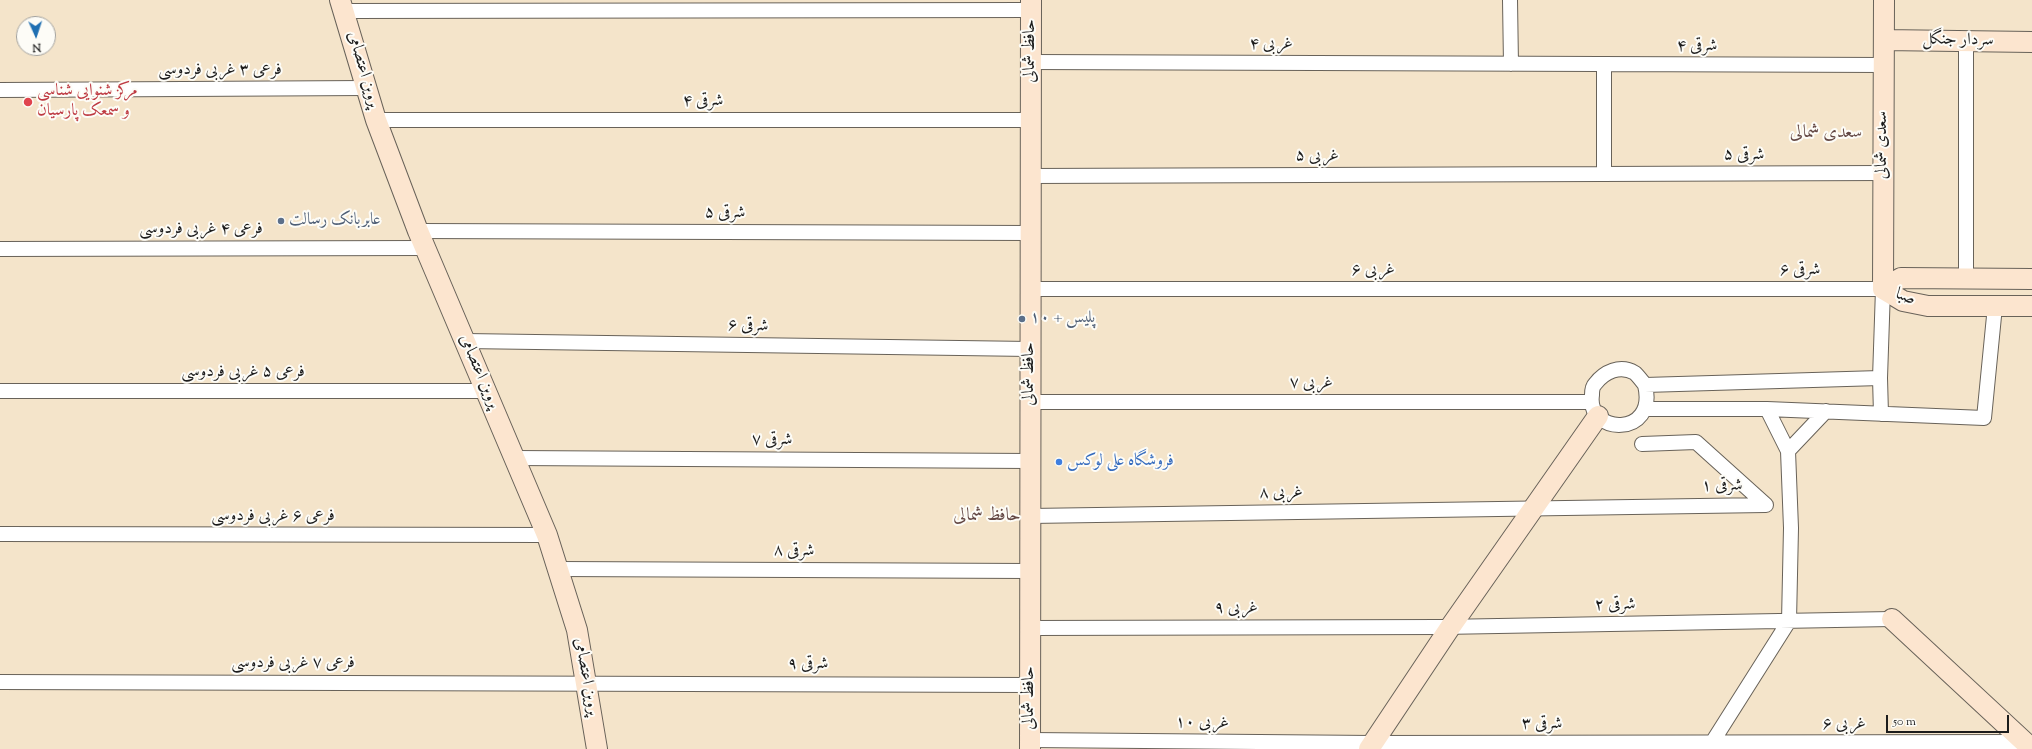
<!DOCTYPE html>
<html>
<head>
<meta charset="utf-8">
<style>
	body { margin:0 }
	#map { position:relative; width:2032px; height:749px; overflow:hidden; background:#f4e4ca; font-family:"Sorts Mill Goudy",serif }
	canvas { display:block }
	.north { position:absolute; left:16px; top:16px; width:40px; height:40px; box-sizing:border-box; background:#fdfcf7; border:1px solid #a3a29f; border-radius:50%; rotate:177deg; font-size:11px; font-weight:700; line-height:16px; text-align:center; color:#1c1c1c }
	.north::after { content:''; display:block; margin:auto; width:14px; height:18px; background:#1f6fb2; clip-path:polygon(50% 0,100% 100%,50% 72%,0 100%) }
	.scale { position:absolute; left:1886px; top:715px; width:123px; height:18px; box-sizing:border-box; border:2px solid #1c1c1c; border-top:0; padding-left:5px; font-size:12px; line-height:14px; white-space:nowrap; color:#1c1c1c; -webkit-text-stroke:3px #fdfcf7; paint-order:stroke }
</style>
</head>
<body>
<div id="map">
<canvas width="2032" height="749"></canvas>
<div class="north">N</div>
<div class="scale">50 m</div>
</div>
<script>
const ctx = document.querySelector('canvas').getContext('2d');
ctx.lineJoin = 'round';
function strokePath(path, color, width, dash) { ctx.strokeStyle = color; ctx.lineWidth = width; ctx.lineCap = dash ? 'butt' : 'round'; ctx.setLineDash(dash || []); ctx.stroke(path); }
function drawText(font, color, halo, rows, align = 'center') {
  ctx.font = font + ' "Sorts Mill Goudy",Amiri,serif'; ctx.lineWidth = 4; ctx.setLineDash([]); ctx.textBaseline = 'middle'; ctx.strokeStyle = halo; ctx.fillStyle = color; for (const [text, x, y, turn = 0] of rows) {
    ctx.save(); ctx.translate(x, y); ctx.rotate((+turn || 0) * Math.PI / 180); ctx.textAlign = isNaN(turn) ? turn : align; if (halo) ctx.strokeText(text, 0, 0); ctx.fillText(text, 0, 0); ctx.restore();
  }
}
const street = new Path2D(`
	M1510 0 1511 64
	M345 11 1031 10
	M1031 62 1884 65
	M1604 64V174
	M0 90 367 88
	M376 120H1031
	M1031 176 1883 173
	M418 231 1031 233
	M0 249 425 248
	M1966 279V42
	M1030 289H1883L1880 378 1645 385C1642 381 1638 376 1635 373 1620 364 1604 372 1595 384 1592 387 1592 391 1592 395 1586 435 1658 438 1645 385
	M465 341 1030 349
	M1880 378 1881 414
	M0 391H486
	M1030 402H1591
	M1646 409H1767L1984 418 1995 306
	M1767 409 1788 451 1826 411
	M1788 451 1791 528 1789 621
	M514 458 1030 461
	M1030 516 1766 505 1696 442 1642 444
	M0 534 547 535
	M557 569 1030 571
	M1030 628 1442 627 1892 619
	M0 682 1030 685
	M1030 740 1373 743 2024 742
	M1708 749 1789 621`);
const secondary = new Path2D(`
	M340 0 376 120 418 231 547 535 577 630 597 749
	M1884 40 2032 42
	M1883 289 1884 0
	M1883 289 1903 301 1928 306H2032
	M1883 289 1901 278 2032 279
	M1892 619 2032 749
	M1030 749 1031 0
	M1369 749 1451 626 1598 416`);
strokePath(street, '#686259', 16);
strokePath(secondary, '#686259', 22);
strokePath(street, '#fff', 14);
strokePath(secondary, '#fce5cf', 20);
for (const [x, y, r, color] of [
	[28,102,5,"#e0444e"],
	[281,221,4,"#5c6f8a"],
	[1022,319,4,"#5c6f8a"],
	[1059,462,4,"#3f7fe0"]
]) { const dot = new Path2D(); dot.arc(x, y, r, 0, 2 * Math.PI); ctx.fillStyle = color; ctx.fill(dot); strokePath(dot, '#fdfcf7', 1.5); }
drawText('17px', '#1c1c1c', '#fdfcf7', [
	["سردار جنگل",1958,41,1],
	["۴ غربی",1271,45],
	["۴ شرقی",1697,47],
	["حافظ شمالی",1031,51,-90],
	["پروین اعتصامی",362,70,74],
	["فرعی ۳ غربی فردوسی",220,71],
	["۴ شرقی",703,102],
	["سعدی شمالی",1883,145,-90],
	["۵ شرقی",1744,156],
	["۵ غربی",1317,157],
	["۵ شرقی",725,214],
	["فرعی ۴ غربی فردوسی",201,230],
	["۶ غربی",1373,271],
	["۶ شرقی",1800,271],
	["صبا",1905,298,20],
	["۶ شرقی",748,327,1],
	["پروین اعتصامی",478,372,67],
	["فرعی ۵ غربی فردوسی",243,373],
	["حافظ شمالی",1030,374,-90],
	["۷ غربی",1311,384],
	["۷ شرقی",772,441],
	["۱ شرقی",1722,487,-1],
	["۸ غربی",1281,494,-1],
	["فرعی ۶ غربی فردوسی",273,517],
	["۸ شرقی",794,552],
	["۲ شرقی",1615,606,-1],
	["۹ غربی",1236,609],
	["فرعی ۷ غربی فردوسی",293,664],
	["شرقی ۹",808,665],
	["پروین اعتصامی",585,677,80],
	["حافظ شمالی",1030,698,-90],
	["۱۰ غربی",1202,724,1],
	["۳ شرقی",1542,725],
	["۶ غربی",1844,725]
]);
drawText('17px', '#be3a42', '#fdfcf7', [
	["مرکز شنوایی شناسی",37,92],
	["و سمعک پارسیان",37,112]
], 'left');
drawText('17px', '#4e5e75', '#fdfcf7', [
	["عابربانک رسالت",289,221],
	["پلیس + ۱۰",1030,319]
], 'left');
drawText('17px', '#366cbe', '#fdfcf7', [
	["فروشگاه علی لوکس",1067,462]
], 'left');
drawText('18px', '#634743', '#fdfcf7', [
	["سعدی شمالی",1826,134],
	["حافظ شمالی",987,517]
]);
</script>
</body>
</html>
